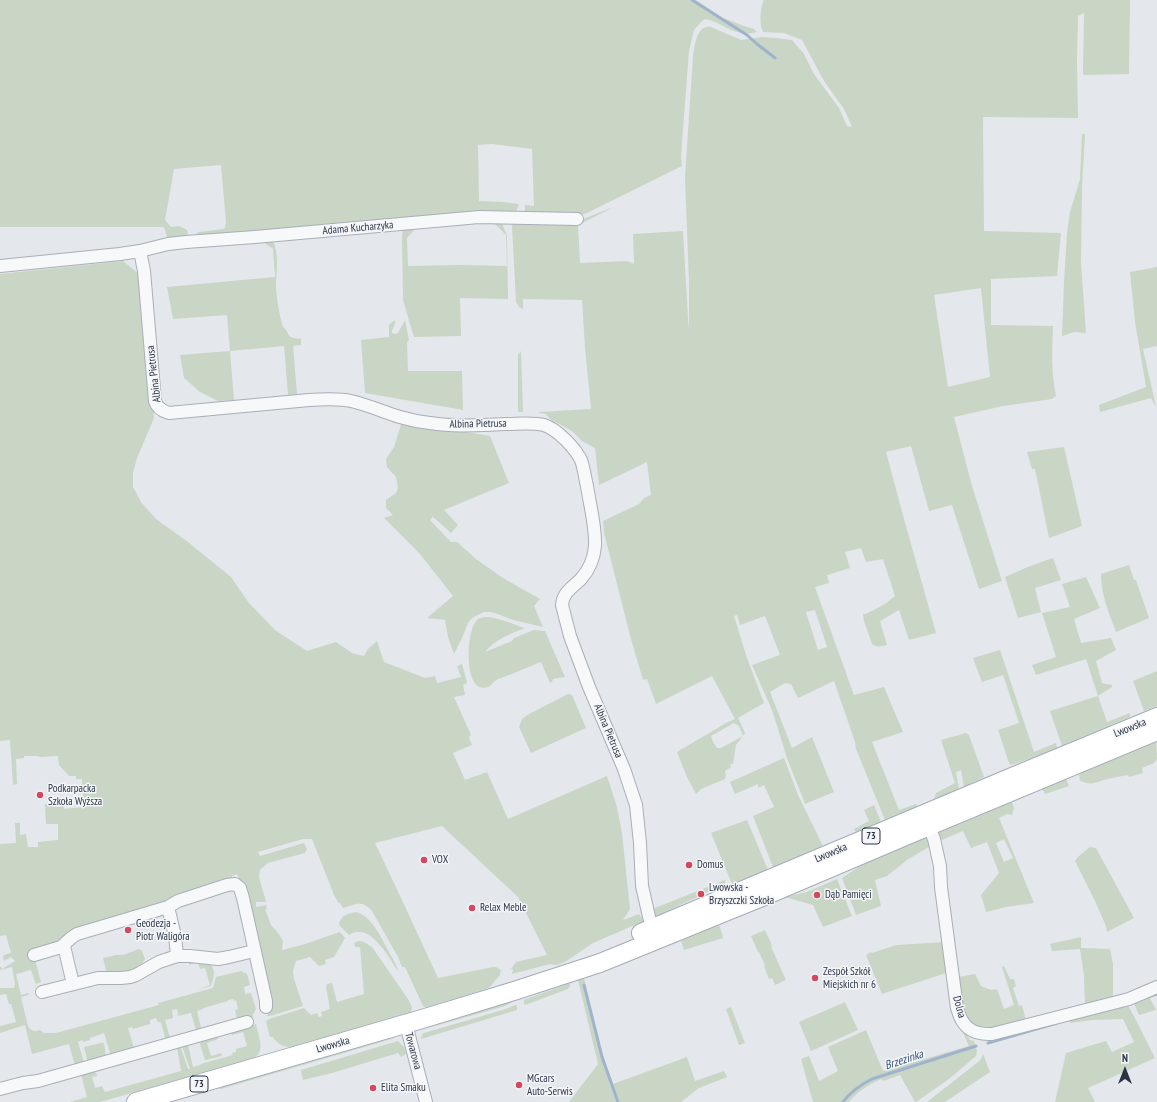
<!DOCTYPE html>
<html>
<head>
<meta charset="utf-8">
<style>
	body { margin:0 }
	#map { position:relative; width:1157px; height:1102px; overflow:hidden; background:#e4e7ec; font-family:"PT Sans Narrow",sans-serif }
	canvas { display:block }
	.north { position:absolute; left:1105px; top:1050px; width:40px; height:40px; -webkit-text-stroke:3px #f4f6f9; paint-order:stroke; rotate:0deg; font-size:11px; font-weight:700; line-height:16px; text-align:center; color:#2b3445 }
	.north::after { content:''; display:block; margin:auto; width:14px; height:18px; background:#2b3445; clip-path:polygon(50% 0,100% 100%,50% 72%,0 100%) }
</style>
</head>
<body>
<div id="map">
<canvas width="1157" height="1102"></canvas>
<div class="north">N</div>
</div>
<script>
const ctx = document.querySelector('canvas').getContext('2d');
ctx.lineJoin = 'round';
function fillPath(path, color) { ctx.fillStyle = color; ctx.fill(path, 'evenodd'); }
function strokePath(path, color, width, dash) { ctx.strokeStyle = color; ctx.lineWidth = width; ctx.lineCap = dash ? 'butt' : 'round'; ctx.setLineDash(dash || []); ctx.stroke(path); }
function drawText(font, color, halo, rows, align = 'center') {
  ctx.font = font + ' "PT Sans Narrow",sans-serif'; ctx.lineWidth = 3; ctx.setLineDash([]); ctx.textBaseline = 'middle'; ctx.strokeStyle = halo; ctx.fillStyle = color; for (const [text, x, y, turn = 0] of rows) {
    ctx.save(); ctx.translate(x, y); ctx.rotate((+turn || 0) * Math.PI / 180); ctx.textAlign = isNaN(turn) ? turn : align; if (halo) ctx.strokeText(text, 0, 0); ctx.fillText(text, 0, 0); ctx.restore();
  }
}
fillPath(new Path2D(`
	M0 0H696L723 18 747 27 754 29 757 32C734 38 725 23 705 19L701 22 694 30 689 51 681 156 682 166 587 213 577 216 525 214V205L534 206 532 149 492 144 478 145 479 201 503 202 519 204 516 212 197 237 196 234 199 232 223 229 225 228 226 222 221 165 174 169 165 220 171 227 179 226 187 230 188 234 185 237 168 240 164 227H0Z
	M764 0H1130L1129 74 1083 75 1084 13 1078 16 1077 60 1078 118 983 117 984 231 1061 233 1057 276 991 279V325L1053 326C1052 352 1051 371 1056 396L1052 399 1003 406 954 417 972 486 1002 581 979 589 952 505 929 511 911 446 886 452 904 519 936 633 909 640 899 610 880 621 887 645C882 646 877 648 872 644L864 621 863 614H866C876 609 886 604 895 596L883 559 866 562 861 548 845 552 850 568 827 575 829 583 815 587 854 695 884 687 903 732 872 742 899 810 916 804 918 807 885 820 856 749 855 742 834 681 798 698 791 684 785 683 770 692 792 748 812 737 834 792 805 804 787 758 772 710 752 665 780 655 765 616 740 625 737 615 734 616 747 658 764 703 738 718 745 733 736 745 733 764H730L731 767 725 771 726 776 725 779 701 789 696 794 687 777 677 752 726 723 735 719 712 676 656 704 647 679 643 680 631 639 604 533 603 521 639 504 644 498 651 495 647 462 599 485 595 448 582 441 572 431 550 419 546 414 539 413V412L591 409 585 348 582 300 523 299V309L519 307 516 302 512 226 513 223 581 220 608 209 612 208 578 225 580 263 627 261 634 264 633 234 683 231 688 318 689 330V283L685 177 693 56C695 45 696 25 711 27L741 40 762 37 776 38 792 40 804 54 814 74 839 108 847 126 852 127 844 109 824 81 802 40 784 33 763 32C759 24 760 8 764 0ZM981 288 990 377 948 387 934 295ZM815 610 827 647 818 650 806 612ZM734 723 739 726 743 736 721 748H717L713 742 711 736Z
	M1082 134H1085L1082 187 1081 263 1086 333 1074 332 1062 336 1064 282 1067 233 1070 212 1080 179Z
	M487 223H502L507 236 508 299 460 298 461 336 414 337 410 324 403 300 402 237 403 229 416 228 407 238 408 266 459 265 507 266 506 235 495 224Z
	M272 240C280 252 276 273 276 287 277 301 279 314 283 327 288 330 287 335 291 337 294 339 298 338 301 339V345L293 346 297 394 288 395 284 346 230 351 234 400 218 401 200 392 184 378 180 355 230 351 227 315 173 319 167 287 275 277 273 249 262 241Z
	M123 261 139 274 154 418 137 458 133 473V487L141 502 156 519 188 542 231 577 249 603 275 630 307 651 336 642 352 653 364 656 368 649 377 641 384 662 425 678 435 676 437 683 461 677 457 666 462 664 467 683 463 685 465 695 454 697 471 735 469 737 472 745 453 753 465 780 487 772 508 819 607 776 617 807 622 833 630 909 623 920 639 914 644 921 593 943 565 962 557 965 550 964 512 974 513 969H511L516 962 547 955 518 897 442 826 375 843 402 900 438 978 493 967H496L502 971 500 972V975L489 988 426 1008 423 1006 405 967H402L398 957 372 911C361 899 355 905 343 908L340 903 338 902 334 895 312 839H303L258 852 260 856 304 843 307 849 305 853 268 863 262 868 260 870 259 877 266 902H256V907L266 905 267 909H265L271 925 279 934 283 941 282 950 305 944 340 932 345 938 334 957 325 960 326 964 319 966 310 957 296 961 293 971 294 979 303 1006 270 1016H267L270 1009V1004L243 883 239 879 237 874 232 876V880L167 899 166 902 80 930 35 960 41 982 36 984 35 982 31 970 16 974 21 995 28 993 29 994 28 995 21 997 28 1026C31 1031 35 1032 40 1030L44 1033H56L159 1005 158 1003 213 988 216 977 241 971 247 974 250 985 244 987 245 994 251 993 256 1009 253 1014V1017L238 1023 235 1010 238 1009 236 1000 234 1001 233 999 228 1000V1001L203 1008V1009L197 1011 202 1032 197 1034 191 1013 178 1016 177 1009 172 1010 173 1018 165 1020 171 1041 166 1042 161 1022H158L156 1018 150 1020V1024L133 1029 132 1027 128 1028 134 1048 114 1053 111 1056 104 1033 90 1038V1040L83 1042 82 1040 78 1042 84 1063 75 1066 69 1044 32 1054 25 1025 0 1033V1026L16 1022 11 1004H9L6 994 0 995V988H14L15 984 12 967 0 970V966L2 969 15 961 11 957 4 961 3 956H4V955L11 953 6 935 0 936V844L16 843 15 823H20V835L26 834 28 847H38V842L58 840V824H46L45 804 63 803 64 809 83 807 82 779H76V776H69L59 765 58 756 40 757 38 756H24V758L16 759 17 784 13 785 10 740 0 741V274Z
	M1157 267V346L1143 349 1156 407 1151 398 1100 412 1099 405 1146 387 1135 322 1130 272Z
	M395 320C396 325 392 328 392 333L395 334 398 333 405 320 409 340 407 342 408 371H462L463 410 365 393 361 340 389 337V325Z
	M521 351 523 412H518V355Z
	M402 421 490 436 509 483 444 510 458 525 451 533 433 517 430 520 451 542H457L476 559 503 578 540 599 534 606 543 627 513 620 498 614 490 612H484L472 618 468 623 462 638 454 654 448 637 445 620 427 618 453 596 420 554 384 518 393 515 386 508V500L396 493 398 488 396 477 387 467 386 459 394 447Z
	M1064 447 1082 526 1049 538 1035 469H1032L1027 452Z
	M1053 558 1061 580 1035 588 1041 612 1018 618 1005 577 1030 566Z
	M1129 565 1134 580H1136L1149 618 1116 632C1109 613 1101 595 1101 574Z
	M1086 577 1100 608 1074 619 1081 643 1111 638 1116 650 1096 661 1102 683 1112 685V687L1098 696 1107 722 1130 713V717L1062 746 1050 711 1098 696 1086 659 1036 675 1032 665 1056 657 1042 613 1070 607 1062 584Z
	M485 617C498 617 512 624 525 628 510 634 494 640 485 652L512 641 514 638 534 630 545 631 565 677 553 679 552 682 550 683 541 662C530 666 520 671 509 675 505 677 499 678 495 681 492 683 491 686 488 687 485 688 482 688 479 687 465 680 466 631 477 620 479 618 482 618 485 617Z
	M1000 650 1034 752 1056 743 1057 748 1032 758 1011 765 1009 763 998 730 1019 723 1003 675 982 682 973 658Z
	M1157 671V706L1144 711 1133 681Z
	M568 694 572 695 586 728 531 753 519 727 522 719 529 714Z
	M966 733 969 735 984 777 964 787 961 770 956 772 959 789 934 800 936 793 955 783 941 740Z
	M1156 739 1157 759 1154 763 1142 768 1143 773 1129 777 1128 775C1122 776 1117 777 1112 778 1098 780 1095 787 1080 781L1079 773Z
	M784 758 798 795 823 846 773 867 753 816 774 807 764 785 758 788V784L735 794 730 782Z
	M1064 779H1066L1069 786 1045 794 1042 789Z
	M1012 802 1014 808 1012 815 1007 814 999 818 1034 903 1006 907 986 912 981 895 999 873 987 842 971 848 963 831 937 842 936 834ZM1004 839 1013 858 1004 862 996 843Z
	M874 805 881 822 856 832 854 829 869 821 864 810Z
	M747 820 768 870 732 884 711 833Z
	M927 837 932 845 907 860 887 876 875 880 881 906 856 915 842 878 860 866Z
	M1090 847 1096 848 1134 918 1107 932 1106 926 1095 901 1075 861 1079 856Z
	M837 879 852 916 823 927 813 905 785 897 807 892Z
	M725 880V885L703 894 702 893 698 894 699 896 655 917 650 910Z
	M356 912C372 916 382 939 389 952 392 958 397 965 398 971 388 957 370 921 349 935L340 926 339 923C343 914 348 914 356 912Z
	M718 925 720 927 723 938 684 950 681 941Z
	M765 930 771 943 772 949 786 980 775 985 772 978 769 979 764 966 765 965 759 952H758L751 936Z
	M1081 937V948L1110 949 1113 964V998L1085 1006 1084 976 1080 949 1052 951 1050 944Z
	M359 941 364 942 372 947 408 999 412 1007 411 1013 299 1047C288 1048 279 1047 273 1037H270L266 1021 269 1019 304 1008 311 1015 317 1013 319 1017 322 1016 321 1012 330 1009 326 987 327 984 332 983 337 1002 364 994 360 947H355L354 943Z
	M946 942 949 972 882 994 866 955 871 952 872 953 896 945Z
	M139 949 142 951 145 959 142 964 143 967 135 972 107 974 103 958 116 955H123Z
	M198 960C216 963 216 971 211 986L199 989 210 985 205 968 200 969 198 962 189 965V961H198Z
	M1004 966 1010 979H1014L1016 986 1013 988 1019 1006 1022 1005 1027 1024 985 1033 964 1020 958 977 975 974 981 986 991 990 997 989 1004 1009 1014 1005 1002 967Z
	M584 978 604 1059 613 1084 687 1057 695 1081 724 1071 727 1077 699 1088 681 1102H569L598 1064 578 980Z
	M568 984H570V986L568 989 525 1005 524 1003V1000L526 999Z
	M1148 994 1156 1010 1139 1015 1135 1006V999Z
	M510 1000 514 1001 505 1006 421 1030 422 1028Z
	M845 1002 858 1030 811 1051 799 1022Z
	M1126 1002 1135 1018 1155 1058 1088 1088 1095 1102H1055L1066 1053 1106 1041 1112 1052 1134 1042 1123 1019 1093 1020 1070 1023 1069 1018Z
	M515 1005 517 1006V1010L421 1039 422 1034 424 1033 506 1009Z
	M731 1007 745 1043 739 1045 726 1009Z
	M256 1024C258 1036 267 1053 252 1059L100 1102H70L87 1097 81 1074 91 1071 96 1073 97 1076 92 1077 95 1088 102 1086 105 1092 181 1071 177 1047H180L181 1048 188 1069H190L182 1046 188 1045 193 1067 197 1066 204 1063 233 1055 232 1053 236 1052V1049L247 1046 243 1032 232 1035 231 1032Z
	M959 1024H961L970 1040 974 1041 977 1051 976 1056 949 1079 916 1102H915L900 1075 883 1081 881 1079C868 1085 858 1091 849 1102H813L801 1059 809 1056 819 1081 838 1071 828 1047 866 1030 883 1071 969 1046Z
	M217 1036 218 1039 207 1043 211 1056 221 1053 222 1056 205 1060 199 1041Z
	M390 1037 395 1038 221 1089H219L218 1087Z
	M398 1041 404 1047 406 1053V1054L401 1057 398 1053 332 1073 303 1080 301 1070Z
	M101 1043H104L106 1057 88 1063 84 1047Z
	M983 1054 990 1072 945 1102H927L978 1062 981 1059Z`), '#c9d6c5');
strokePath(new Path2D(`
	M692 0 747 35 757 44 775 58
	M584 985 602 1057 618 1102
	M1147 997 1157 994
	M988 1043 1057 1023
	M843 1102C851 1091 860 1085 872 1079L976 1046`), '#9fb4cc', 3);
const minor = new Path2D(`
	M140 251 144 271 155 401C157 408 162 411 169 413L309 400C323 399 338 398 351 401 368 405 384 412 400 417 410 420 420 422 430 423 455 427 480 425 505 424 517 424 532 422 544 425 557 429 575 448 581 460 584 468 585 478 587 486 590 506 596 527 595 546 594 558 589 570 581 579 573 587 563 592 562 605L570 636 589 687 624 769 636 805 640 843 642 886 650 921 655 935
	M0 266 120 254 140 251 168 244 186 242 255 237 479 217 577 219
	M926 819 934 839 940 866 941 887 957 1008C962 1027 972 1035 992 1034L1129 999 1157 987
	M168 907 175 936 177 956
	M64 946 73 984
	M34 955 61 947 71 938 77 934 168 907 178 901 227 885 235 884 240 888 243 898 266 1001V1007
	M42 992 98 978H121L130 977 136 975 159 962 177 956H190L218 959 229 957 254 951
	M406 1024 426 1102
	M0 1089 23 1083 38 1081 247 1022`);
const primary = new Path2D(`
	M641 933 1012 777 1157 717
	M136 1102 422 1019 514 991 600 963 767 895 929 826 1157 731`);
strokePath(minor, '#a9aeb7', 14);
strokePath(primary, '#a3abb8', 20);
strokePath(minor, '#f7f8fa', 12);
strokePath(primary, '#fff', 18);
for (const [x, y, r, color] of [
	[40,795,4,"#d1495b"],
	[424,860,4,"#d1495b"],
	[689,865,4,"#d1495b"],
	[701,894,4,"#d1495b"],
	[817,895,4,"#d1495b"],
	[472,908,4,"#d1495b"],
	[128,930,4,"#d1495b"],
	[815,978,4,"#d1495b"],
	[519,1085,4,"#d1495b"],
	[373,1088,4,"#d1495b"]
]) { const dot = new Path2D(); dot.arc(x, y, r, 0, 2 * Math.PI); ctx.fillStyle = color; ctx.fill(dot); strokePath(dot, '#f4f6f9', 1.5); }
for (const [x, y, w] of [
	[871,836,18],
	[199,1084,18]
]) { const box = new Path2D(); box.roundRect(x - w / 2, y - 8, w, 16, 3); ctx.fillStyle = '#f4f6f9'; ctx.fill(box); strokePath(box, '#2b3445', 1); }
drawText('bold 10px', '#2b3445', null, [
	["73",871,836],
	["73",199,1084]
]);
drawText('11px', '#2b3445', '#f4f6f9', [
	["Adama Kucharzyka",358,228,-5],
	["Albina Pietrusa",154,374,-97],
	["Albina Pietrusa",478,424,-1],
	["Lwowska",1130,728,-22],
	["Albina Pietrusa",608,731,67],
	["Lwowska",831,853,-23],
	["Dolna",959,1007,75],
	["Lwowska",333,1045,-16],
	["Towarowa",413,1051,75]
]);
drawText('11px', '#2b3445', '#f4f6f9', [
	["Podkarpacka",48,789],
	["Szkoła Wyższa",48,802],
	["VOX",432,860],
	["Domus",697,865],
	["Lwowska -",709,888],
	["Brzyszczki Szkoła",709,901],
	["Dąb Pamięci",825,895],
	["Relax Meble",480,908],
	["Geodezja -",136,924],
	["Piotr Waligóra",136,937],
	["Zespół Szkół",823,972],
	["Miejskich nr 6",823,985],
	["MGcars",527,1079],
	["Auto-Serwis",527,1092],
	["Elita Smaku",381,1088]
], 'left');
drawText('italic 12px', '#34527a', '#f4f6f9', [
	["Brzezinka",904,1060,-18]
]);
</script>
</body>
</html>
